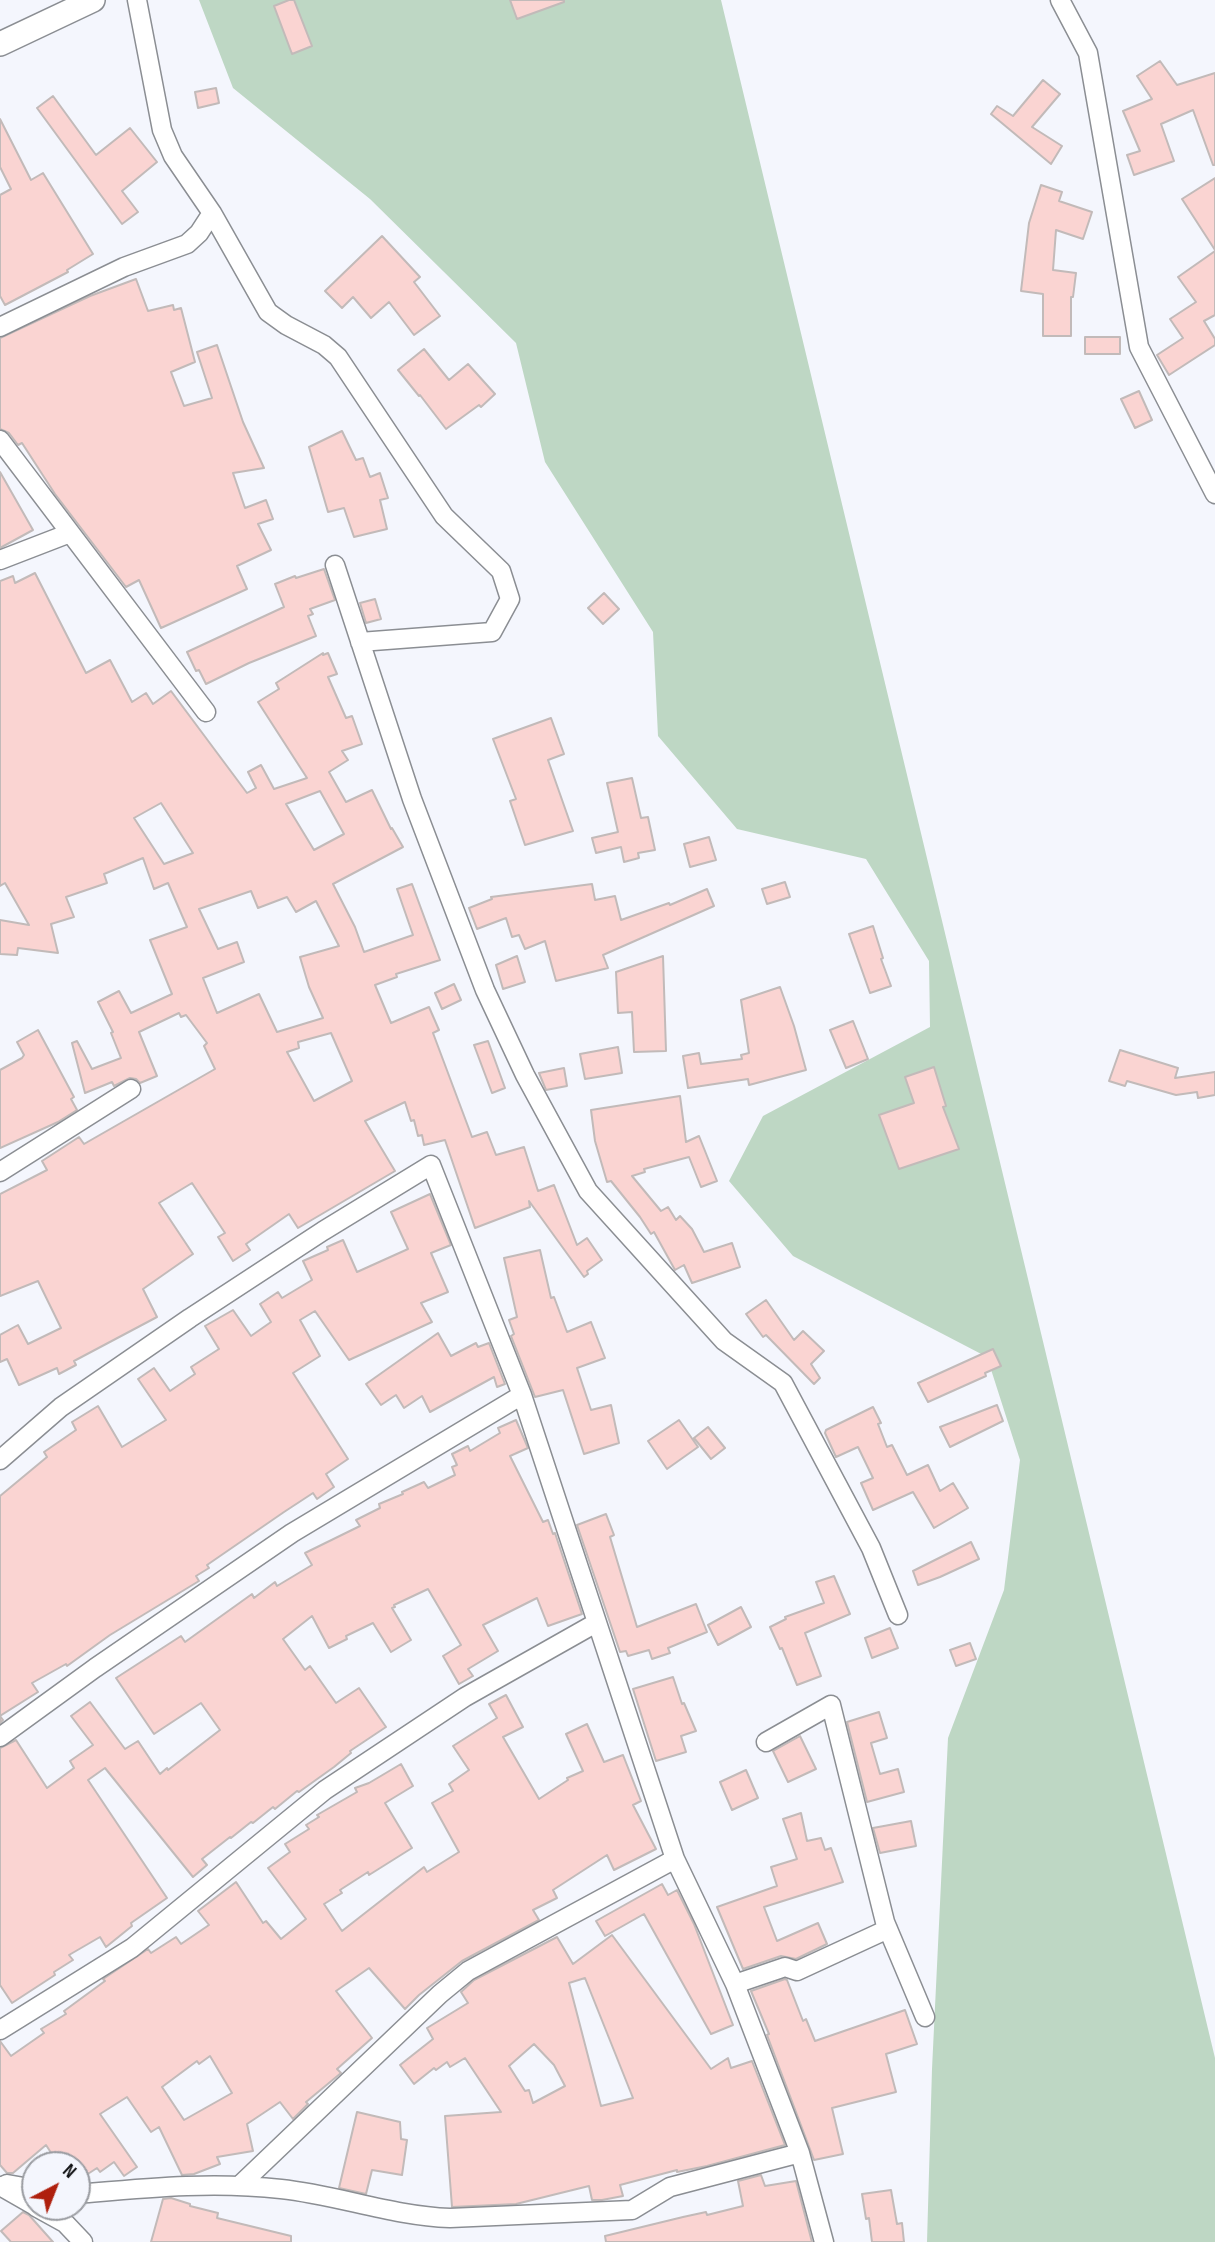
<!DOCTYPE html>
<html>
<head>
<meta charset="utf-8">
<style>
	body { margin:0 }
	#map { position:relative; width:1215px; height:2242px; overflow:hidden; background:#f4f6fd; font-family:"Sofia Sans Condensed",sans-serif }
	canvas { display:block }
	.north { position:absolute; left:21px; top:2151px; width:70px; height:70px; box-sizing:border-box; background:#f4f6fd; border:2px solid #9a9ca1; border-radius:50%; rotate:42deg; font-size:19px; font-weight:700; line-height:28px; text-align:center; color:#131416 }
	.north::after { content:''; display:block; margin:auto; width:24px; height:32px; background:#af200e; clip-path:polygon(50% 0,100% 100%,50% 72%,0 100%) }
</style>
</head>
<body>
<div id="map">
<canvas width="1215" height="2242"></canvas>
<div class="north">N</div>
</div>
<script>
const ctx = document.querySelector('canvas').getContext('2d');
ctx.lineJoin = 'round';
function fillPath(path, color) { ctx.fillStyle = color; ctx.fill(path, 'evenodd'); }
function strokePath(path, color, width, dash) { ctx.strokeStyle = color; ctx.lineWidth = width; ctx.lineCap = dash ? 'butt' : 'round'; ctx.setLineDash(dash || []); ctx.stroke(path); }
fillPath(new Path2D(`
	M199 0H721L1215 2058V2242H927L932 2069 948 1738 1004 1590 1020 1460 987 1357 793 1256 729 1181 763 1116 930 1027 929 961 866 859 737 829 658 736 653 632 545 462 516 343 370 199 233 88Z`), '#bed7c4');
const building = new Path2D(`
	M289 0H294L312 46 292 54 274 6Z
	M510 0H564V2L517 19Z
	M1160 61 1177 85 1215 73V165H1213L1193 110 1161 124 1174 161 1134 175 1127 155 1140 151 1123 111 1152 99 1137 76Z
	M1043 80 1060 94 1032 127 1062 146 1051 164 991 114 997 106 1013 116Z
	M216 88 219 103 198 108 195 92Z
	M53 96 96 155 130 128 157 162 122 191 138 212 122 224 37 108Z
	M0 119 31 180 43 173 93 254 67 270 68 272 5 305 0 296V195L11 189 0 167Z
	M1215 178V250L1182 199Z
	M1041 185 1062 192 1059 201 1092 212 1083 239 1056 230 1053 270 1076 273 1073 297H1071V336H1043V294L1021 291 1029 223Z
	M382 236 420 277 414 282 440 316 414 335 389 302 371 318 353 297 342 308 325 291Z
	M1215 251V315L1204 321 1215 339V345L1169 375 1157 355 1183 338 1170 319 1196 302 1178 277Z
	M136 279 148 311 173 305 174 310 181 308 195 362 171 372 184 406 212 398 197 352 217 345 243 422 264 468 233 473 245 508 266 500 273 519 258 524 271 550 237 566 247 589 161 628 139 580 126 587 55 494 22 443 18 445 9 433 0 429V338L90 296Z
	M1085 337H1120V354H1085Z
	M424 349 449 380 468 364 495 394 481 407 479 405 446 429 420 395 419 396 398 370Z
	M1139 391 1152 420 1135 428 1121 399Z
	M342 431 356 460 363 458 370 477 380 473 388 498 380 500 387 529 354 537 344 508 328 512 309 447Z
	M0 472 33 530 0 548Z
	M324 569 335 600 310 609 313 614 308 616 316 636 249 663 206 684 199 670 196 671 187 652 284 607 275 584 295 576 296 578Z
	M35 573 86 673 110 660 132 702 146 693 153 704 171 691 247 793 256 788 248 772 261 765 274 789 307 778 258 702 279 689 276 683 323 653V655L328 653 337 674 328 677 346 718 352 716 362 744 342 751 348 760 329 772 346 802 372 790 391 829 392 828 403 847 333 884 355 927 364 952 413 935 397 889 412 884 440 960 396 974 397 977 375 985 391 1023 429 1007 439 1030 433 1033 472 1137 487 1132 496 1155 524 1147 538 1191 554 1185 577 1245 587 1238 602 1260 587 1271 588 1274 584 1277 529 1201 530 1207 475 1228 445 1140 424 1145 422 1135 418 1136 414 1120 411 1121 405 1102 365 1121 395 1171 298 1228 289 1214 246 1244 250 1250 233 1261 218 1237 225 1233 192 1183 159 1203 193 1254 143 1289 157 1317 74 1361 76 1365 59 1374 57 1368 19 1385 7 1359 0 1362V1335L18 1325 28 1344 61 1328 38 1281 0 1296V1194L47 1170 42 1161 79 1137 84 1144 215 1069 204 1046 207 1043 186 1015 181 1017 179 1013 139 1032 157 1076 140 1083 136 1079 130 1078 114 1086 112 1082 85 1093 72 1043 77 1041 92 1069 121 1058 111 1033 113 1032 98 1002 119 991 131 1013 172 994 150 940 187 927 168 883 154 889 143 858 104 874 107 883 66 897 74 917 51 924 58 953 18 948 17 955 0 954V920L29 925 5 883 0 886V581L13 576 15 583ZM320 791 344 834 314 850 286 804ZM161 803 193 853 164 864 134 818ZM251 891 258 908 287 897 296 912 316 901 339 946 300 957 309 987 323 1018 277 1032 259 994 217 1013 203 978 244 962 237 942 218 949 199 909ZM331 1033 352 1081 314 1101 287 1052 299 1048 298 1042Z
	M604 593 619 609 603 624 588 608Z
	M375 599 381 619 366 623 360 603Z
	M551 718 564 754 548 760 573 831 525 845 510 801 516 799 493 739Z
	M632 778 641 818 648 817 655 850 638 853 639 858 624 862 621 847 596 853 592 838 618 832 607 783Z
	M709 837 716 860 690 867 684 844Z
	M785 882 790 897 767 904 762 889Z
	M592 884 595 900 615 896 621 920 669 903 670 905 707 889 714 906 603 955 608 968 556 981 545 941 525 949 519 935 512 937 506 918 477 929 469 908 492 899 491 897Z
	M873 926 883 958 881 959 891 986 870 993 849 934Z
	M517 956 525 982 503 989 496 965Z
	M663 956 666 1051 634 1052 632 1012 618 1013 616 972Z
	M454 984 461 1000 442 1009 435 993Z
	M780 987 794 1026 806 1070 749 1085 748 1079 688 1088 683 1056 699 1053 701 1064 742 1059 741 1055 749 1053 741 1000Z
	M853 1021 868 1059 846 1068 830 1030Z
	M38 1030 74 1097 71 1099 77 1110 58 1122 0 1148V1070L22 1058 24 1055 17 1042Z
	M488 1041 505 1088 492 1093 474 1045Z
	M618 1047 622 1073 585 1079 580 1054Z
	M1120 1050 1178 1068 1175 1078 1215 1072V1095L1198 1098 1197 1092 1176 1095 1127 1081 1125 1086 1109 1081Z
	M934 1067 946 1106 943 1107 959 1149 899 1169 879 1115 914 1103 905 1077Z
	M564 1068 567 1086 546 1090 539 1073Z
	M680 1096 686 1142 699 1136 717 1181 701 1187 689 1157 644 1169 645 1172 632 1176 661 1211 668 1207 676 1220 680 1216 692 1229 704 1252 732 1243 740 1267 692 1283 684 1265 675 1270 654 1232 651 1234 640 1217 611 1181 607 1182 595 1141 591 1110Z
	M430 1194 451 1245 431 1253 448 1292 421 1303 432 1322 349 1360 315 1311 300 1320 320 1356 293 1373 348 1459 326 1474 334 1487 317 1499 313 1493 284 1512 207 1565 209 1568 196 1576 199 1581 110 1635 67 1666 66 1664 32 1683 38 1692 0 1716 3 1720 0 1723V1496L47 1457 44 1452 76 1430 72 1422 98 1406 122 1447 166 1420 138 1379 154 1368 170 1391 195 1374 191 1367 219 1349 205 1326 233 1310 251 1336 271 1322 260 1304 278 1292 282 1298 312 1280 303 1261 328 1250 327 1247 343 1240 357 1272 408 1249 391 1212Z
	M540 1250 551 1298 554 1297 567 1332 591 1322 605 1358 577 1368 591 1410 611 1405 619 1443 584 1454 563 1390 535 1397 511 1336 514 1334 509 1320 517 1317 504 1258Z
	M766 1300 794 1340 803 1331 824 1351 811 1364 820 1378 814 1384 766 1335 763 1337 746 1314Z
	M438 1333 451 1356 476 1343 478 1347 489 1343 505 1384 497 1387 494 1377 430 1412 422 1396 404 1408 396 1395 381 1405 366 1384Z
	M993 1349 1001 1366 985 1373 986 1376 928 1402 918 1383Z
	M997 1405 1003 1421 950 1447 940 1427Z
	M873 1407 881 1423 878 1424 887 1447 892 1445 907 1475 928 1465 940 1491 953 1483 968 1508 934 1528 913 1492 873 1510 861 1483 873 1478 858 1447 836 1457 825 1433 826 1430Z
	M516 1420 528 1448 510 1456 543 1522 548 1520 553 1534 555 1533 582 1614 548 1626 537 1598 483 1625 498 1651 468 1669 473 1676 459 1684 443 1656 461 1645 428 1589 394 1605 395 1607 392 1608 411 1640 391 1652 373 1623 346 1636 347 1639 329 1648 312 1616 283 1639 305 1670 310 1666 336 1703 359 1688 386 1727 350 1751 351 1753 334 1767 299 1792 297 1791 275 1809 273 1807 253 1823 251 1822 231 1838 230 1837 202 1859 207 1865 193 1877 105 1768 88 1780 167 1898 131 1923 132 1926 106 1947 100 1937 69 1955 73 1960 54 1972 55 1975 12 2003 0 1985V1748L16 1740 47 1788 74 1768 70 1761 93 1745 71 1716 90 1702 125 1749 138 1741 160 1774 167 1768 168 1770 220 1730 201 1703 154 1734 116 1678 181 1636 185 1642 252 1594 254 1598 275 1582 277 1586 312 1565 305 1553 360 1526 356 1520 380 1508 379 1504 403 1494 402 1492 424 1482 428 1488 455 1475 452 1467 457 1465 452 1454 468 1446 470 1451 500 1433 498 1428Z
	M679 1420 698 1447 667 1469 648 1441Z
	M708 1427 725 1448 711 1459 694 1438Z
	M606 1514 614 1535 610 1537 637 1627 696 1604 707 1632 668 1648 670 1653 652 1659 649 1650 628 1656 626 1651 620 1652 577 1525Z
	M971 1542 979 1559 940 1577 918 1585 913 1571Z
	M834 1576 850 1614 805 1633 821 1676 797 1685 782 1648 780 1649 770 1627 786 1619 785 1617 824 1603 816 1582Z
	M741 1607 751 1627 718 1645 708 1625Z
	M890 1628 898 1648 872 1658 865 1638Z
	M970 1643 976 1659 956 1666 950 1650Z
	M673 1677 682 1704 684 1703 696 1731 681 1736 686 1752 656 1761 633 1689Z
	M506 1695 523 1727 503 1737 539 1799 568 1780 567 1778 583 1771 566 1734 587 1724 604 1762 623 1755 641 1801 633 1805 656 1849 614 1870 607 1855 553 1890 557 1898 533 1910 539 1920 462 1961 419 1995 405 2009 369 1968 336 1991 372 2038 337 2069 341 2073 306 2102 308 2104 293 2119 280 2102 247 2124 253 2151 217 2157 220 2164 194 2174 182 2175 159 2127 151 2132 127 2097 100 2114 137 2167 124 2176 114 2162 100 2172 97 2168 77 2181V2165H59L46 2145 13 2173H7L0 2165V2041L11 2056 44 2033 41 2029 66 2014 64 2011 105 1981 103 1979 148 1949 151 1953 176 1937 181 1944 209 1925 198 1911 236 1882 263 1923 266 1921 281 1939 306 1919 268 1868 290 1852 285 1844 309 1829 306 1825 319 1817 317 1815 357 1792 355 1788 369 1783 401 1764 413 1786 385 1803 412 1848 369 1875 368 1872 340 1890 342 1893 324 1904 342 1931 424 1867 427 1872 459 1852 432 1803 453 1791 449 1784 469 1770 453 1746 497 1718 489 1704ZM210 2056 232 2093 184 2120 162 2087 197 2061 199 2064Z
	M879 1712 887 1738 871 1743 880 1774 898 1769 904 1792 867 1802 847 1722Z
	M800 1736 816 1769 788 1782 773 1751Z
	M746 1770 758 1798 732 1810 720 1782Z
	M801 1813 807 1841 821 1838 825 1850 831 1848 843 1882 764 1907 777 1941 818 1923 827 1944 796 1959 781 1956 743 1969 717 1907 777 1886 771 1867 797 1859 783 1819Z
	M911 1821 916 1846 880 1853 873 1828Z
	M662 1884 668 1895 677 1890 694 1924 733 2025 711 2034 644 1914 605 1936 596 1921Z
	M612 1935 711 2069 728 2058 731 2068 752 2061 785 2145 707 2166 677 2172V2170L620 2185 623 2196 602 2200H592L589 2186 516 2204 452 2207 445 2116 501 2112 465 2058 450 2067 447 2062 436 2070 434 2068 414 2084 400 2065 433 2039 427 2028 468 2003 461 1992 474 1980 557 1937 573 1964ZM585 1978 633 2098 601 2106 569 1983ZM534 2044 554 2065 565 2086 533 2103 529 2090 525 2091 509 2066Z
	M785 1979 787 1980 803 2021 806 2019 815 2041 905 2010 917 2044 886 2054 896 2092 832 2108 843 2154 814 2160 767 2035 769 2034 751 1991Z
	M357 2112 400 2122 401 2139 407 2140 402 2175 372 2170 366 2194 339 2188Z
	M761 2175 765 2186 796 2181 812 2242H606L605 2236 683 2217 706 2212 707 2215 743 2206 738 2181Z
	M891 2190 897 2224 902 2223 904 2242H872L869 2218 866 2219 862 2194Z
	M171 2198 190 2204V2206L218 2213 217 2218 291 2236V2242H151L163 2199Z
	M23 2212 29 2215 53 2242H11L1 2231Z`);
fillPath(building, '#fad4d2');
strokePath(building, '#c2bab9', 2);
const minor = new Path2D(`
	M137 0 162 130 173 156 212 213 268 312 286 325 324 345 338 357 444 516 501 571 510 599 492 632 360 642
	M1060 0 1088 53 1139 347 1215 494
	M0 327 124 267 187 244 199 233 212 213
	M0 440 206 712
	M0 560 70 533
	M335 565 412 799 485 990 525 1075 588 1191 724 1341 783 1383 871 1548 898 1615
	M0 1172 131 1089
	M0 1460 61 1407 190 1318 323 1231 431 1165 522 1395 675 1859 735 1984 800 2153 824 2242
	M0 1737 95 1668 292 1533 522 1395
	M766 1742 831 1705 885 1922 925 2017
	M735 1984 785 1967 797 1971 888 1929
	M0 2030 132 1948 325 1790 465 1697 596 1623
	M7 2184 35 2189
	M0 2186 35 2206
	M239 2186 440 1994 468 1971 675 1859
	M77 2194C146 2188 211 2181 281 2189 338 2195 392 2216 450 2218L632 2210 670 2187 800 2153
	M36 2207 65 2223 83 2242`);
const tertiary = new Path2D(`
	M0 44 93 0`);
strokePath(minor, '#8b8e93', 21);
strokePath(tertiary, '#8b8e93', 26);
strokePath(minor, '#fff', 18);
strokePath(tertiary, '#fff', 23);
</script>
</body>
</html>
